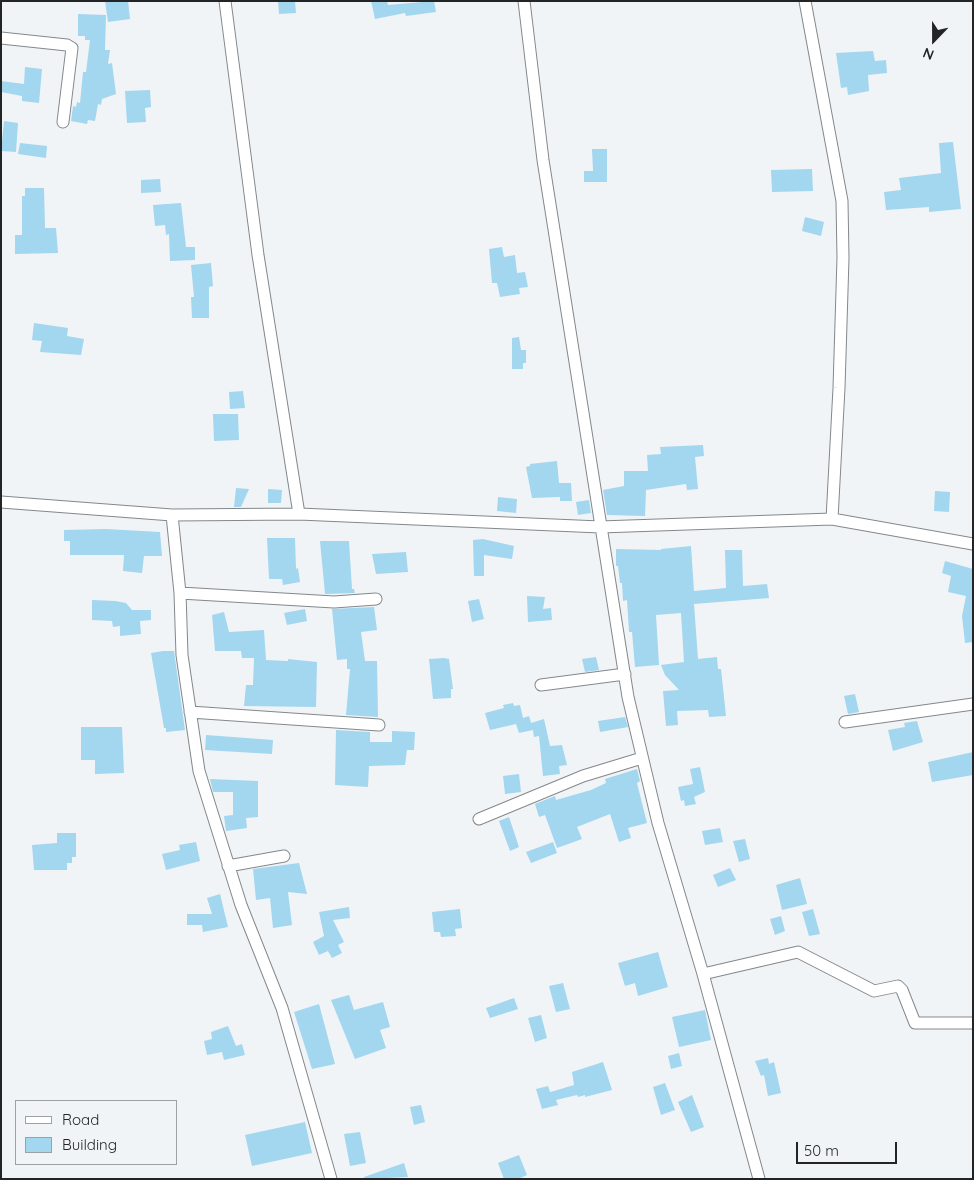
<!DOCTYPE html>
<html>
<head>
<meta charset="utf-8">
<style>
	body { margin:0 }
	#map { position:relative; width:974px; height:1180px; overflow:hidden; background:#f0f4f7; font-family:Quicksand,sans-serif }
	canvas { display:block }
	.frame { position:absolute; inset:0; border:2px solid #232425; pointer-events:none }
	.legend { position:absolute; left:15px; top:1100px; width:162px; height:65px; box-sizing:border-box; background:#f0f4f7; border:1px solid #9ea1a3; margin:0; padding:6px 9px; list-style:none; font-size:15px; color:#232425 }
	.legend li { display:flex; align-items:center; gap:10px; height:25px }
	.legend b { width:25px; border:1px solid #9ea1a3 }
	.north { position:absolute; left:909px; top:15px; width:50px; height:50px; -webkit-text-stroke:4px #f0f4f7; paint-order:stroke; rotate:202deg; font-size:14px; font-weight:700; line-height:20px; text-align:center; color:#232425 }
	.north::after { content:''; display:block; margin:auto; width:18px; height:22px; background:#232425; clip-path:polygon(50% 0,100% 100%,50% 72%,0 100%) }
	.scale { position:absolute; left:796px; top:1142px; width:101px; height:22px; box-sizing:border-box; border:2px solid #232425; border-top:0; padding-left:6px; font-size:15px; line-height:18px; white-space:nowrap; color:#232425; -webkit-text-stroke:4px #f0f4f7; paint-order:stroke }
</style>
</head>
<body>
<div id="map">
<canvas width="974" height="1180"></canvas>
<div class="frame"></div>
<ul class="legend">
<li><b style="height:6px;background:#fff"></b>Road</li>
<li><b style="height:14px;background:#a3d6ef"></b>Building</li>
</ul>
<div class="north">N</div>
<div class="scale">50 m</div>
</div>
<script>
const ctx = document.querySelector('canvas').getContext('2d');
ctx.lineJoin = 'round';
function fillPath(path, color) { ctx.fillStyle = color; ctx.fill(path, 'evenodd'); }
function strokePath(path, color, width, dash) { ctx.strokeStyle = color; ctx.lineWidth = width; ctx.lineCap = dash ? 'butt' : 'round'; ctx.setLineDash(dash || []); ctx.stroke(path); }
fillPath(new Path2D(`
	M105 1H128L130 19 108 22Z
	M278 1H295L296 13 279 14Z
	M371 1H387L388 5 434 1 436 12 406 16 405 13 375 19Z
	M78 14 106 15 105 50H110L108 64 112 63 116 94 102 99 101 105 98 104 95 121 88 120 87 124 71 121 73 106 76 107 77 102 80 103 83 72H86L90 40H85V36H78Z
	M873 51 875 61 886 60 887 73 868 75 869 91 848 95 847 87 841 88 836 53Z
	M25 67 42 69 39 103 22 101V96L1 92V81L24 84Z
	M150 90 151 107 145 108 146 122 127 123 125 91Z
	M4 121 18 123 16 152 1 151Z
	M953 142 961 209 929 212V207L886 210 884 192 901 190 899 178 941 173 939 143Z
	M20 143 47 146 46 158 18 154Z
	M592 149H607V182H584V171H593Z
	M812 169 813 191 772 192 771 170Z
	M160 179 161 192 141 193V180Z
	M25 188H44L45 228H56L58 253 15 254V235H22V196H25Z
	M181 203 186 247H195V260L170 261 169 234 166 235 165 225 155 226 153 205Z
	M805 217 824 222 821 236 802 231Z
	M502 247 504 257 515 255 517 273 525 272 528 287 519 288 520 294 500 297 497 283H492L489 249Z
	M211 263 213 286 209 287V318H192L191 297H194L191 265Z
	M34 323 68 328 67 336 84 339 81 355 40 352 42 341 32 340Z
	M519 337 521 350H526V363H523V369H512V338Z
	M243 391 245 408 230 409 229 392Z
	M213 414H238L239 440 214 441Z
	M703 445 704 456 695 457 698 489 687 490 686 484 646 490 645 516 607 515 603 490 624 486V471H648L647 455 661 454 660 447Z
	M557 461 559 483H571L572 501H560V497L532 498 526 467 530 466V464Z
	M236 488 249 489 241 507H234Z
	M268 489 282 490 281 503H268Z
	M935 491 950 492 949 512 934 511Z
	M498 497 517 499 516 513 497 511Z
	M589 500 591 513 578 515 576 502Z
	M106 529 160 532 162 556H144L142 573 123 571 124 555H70V541H64V530Z
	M267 538H295L296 569 298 568 300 582 283 585 282 579H269Z
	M483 539 514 546 512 559 484 555V576H474L473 540Z
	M320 541H349L352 589H354L355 593 325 594Z
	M691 546 694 591 726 588 725 550H742L743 586 767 584 769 598 694 604 698 659 717 657 718 669H721L726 716 709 717 708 710 677 711 678 725 666 726 663 691 679 690 665 675 661 665 684 662 681 613 656 615 659 665 635 667 632 632H629L627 600 623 601 622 583H620L618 566H616V549L661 550V549Z
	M406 552 408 572 376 574 372 554Z
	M945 561 973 569V642L965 643 962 616 966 596 948 592 951 576 942 573Z
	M527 596 545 597 543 609 551 608 552 620 528 622Z
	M479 599 484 619 472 622 468 601Z
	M92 600 115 601 126 603 132 610H151V620L140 621 141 634 120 636V626L113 627 112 621 92 620Z
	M374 607 377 630 361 632 365 661H377L378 717 346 715 350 669H347V659L337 660 332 609Z
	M305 609 307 621 287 625 284 613Z
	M224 612 229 632 264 630 266 660 288 661V659L317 662 316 707 244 706 246 685H253L254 658H242L241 651H215L212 615Z
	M163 651H174L185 730 166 732V728H164L151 653Z
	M596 657 599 670 585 672 582 659Z
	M444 658 449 659 453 689H451V698L433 699 429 659Z
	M855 694 859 712 848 714 844 696Z
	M513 703 514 706 520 705 523 718 529 716 532 726 531 723 544 719 550 746 562 745 567 765 559 766 560 774 543 776 539 736 534 737 533 730 519 733 516 724 490 730 485 713 504 708 503 705Z
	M625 717 628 727 600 732 598 721Z
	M917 721 923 742 893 751 888 730 905 727 904 723Z
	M81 727H122L124 773 95 774V760H81Z
	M336 730 370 732V742H392V731L415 732 414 750H407L405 765 369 766 368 787 335 785Z
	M206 735 273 740 272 754 205 750Z
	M973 752V775L932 782 928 762Z
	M700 767 705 792 694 797 696 804 685 806 684 800 681 801 678 787 693 784 690 769Z
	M637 769 640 781 637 783 647 823 628 828 631 838 619 842 610 814 577 827 582 839 557 848 545 815 539 817 535 804 555 796 556 800 591 790 606 783 605 779Z
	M519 774 521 792 505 794 503 776Z
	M210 779 258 781V817L246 818 247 828 226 831 224 816 233 815V792H213Z
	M509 817 519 847 510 851 499 821Z
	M720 828 723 842 705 845 702 831Z
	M57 833H76V857H72V863H67V870H34L32 845 57 843Z
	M745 839 750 859 739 862 733 841Z
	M196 842 200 861 166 870 162 854 180 850 179 845Z
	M553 842 557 853 531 863 526 852Z
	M299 863 307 894 288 892 292 925 273 928 270 898 256 900 253 869Z
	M730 868 736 880 718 887 713 875Z
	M800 878 807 904 782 910 776 885Z
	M220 894 228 927 203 932 202 925H187V914H212L207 898Z
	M349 907 350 918 333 920 344 942 338 945 342 953 332 958 328 951 319 955 313 942 324 936 319 912Z
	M460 909 462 928 455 929 456 936 441 937 440 932H434L432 912Z
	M813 909 820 934 809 936 802 912Z
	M781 916 785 931 775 935 770 919Z
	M658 952 668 987 638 996 635 983 625 986 618 963Z
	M563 983 570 1009 556 1012 549 986Z
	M349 995 354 1010 383 1002 390 1027 380 1030 386 1048 355 1059 331 1000Z
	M514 998 518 1009 490 1018 486 1008Z
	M319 1004 335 1064 312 1069 294 1012Z
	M705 1010 711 1040 679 1047 672 1017Z
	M541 1015 547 1038 535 1042 528 1018Z
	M228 1026 236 1046 242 1044 245 1055 224 1060 222 1052 207 1055 204 1041 212 1039 211 1032Z
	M679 1053 682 1066 671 1069 668 1056Z
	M768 1058 769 1064 774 1062 781 1093 768 1096 764 1075 761 1076 755 1061Z
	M603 1062 612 1090 585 1097V1095L578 1097 577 1095 556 1100 558 1105 542 1109 536 1089 548 1086 550 1092 554 1091 555 1094 554 1091 574 1085 572 1072Z
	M665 1083 675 1110 661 1115 653 1087Z
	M692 1095 704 1127 691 1132 678 1102Z
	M421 1105 425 1122 414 1125 410 1107Z
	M305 1122 312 1153 252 1166 245 1135Z
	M360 1132 366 1163 350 1166 344 1134Z
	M519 1155 527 1175 518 1179H504L498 1163Z
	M404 1163 408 1177 364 1179V1177Z`), '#a3d6ef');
const street = new Path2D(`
	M225 1 258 255 299 514
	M524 1 543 160 628 697 658 823 703 974 759 1179
	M805 1 842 201 843 258 839 388 832 519
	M1 38 67 45 72 48 63 122
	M1 502 172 515 299 514 600 527 832 519 973 544
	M172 515 180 593 182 655 199 771 241 905 282 1008 331 1179
	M180 593 334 602 376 599
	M541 685 625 674
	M190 712 379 725
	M845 722 973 704
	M479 819 583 776 642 758
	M228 866 284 856
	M703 974 798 952 874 991 898 986 902 990 915 1023H973`);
strokePath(street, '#84888a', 13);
strokePath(street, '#fff', 11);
</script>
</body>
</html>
